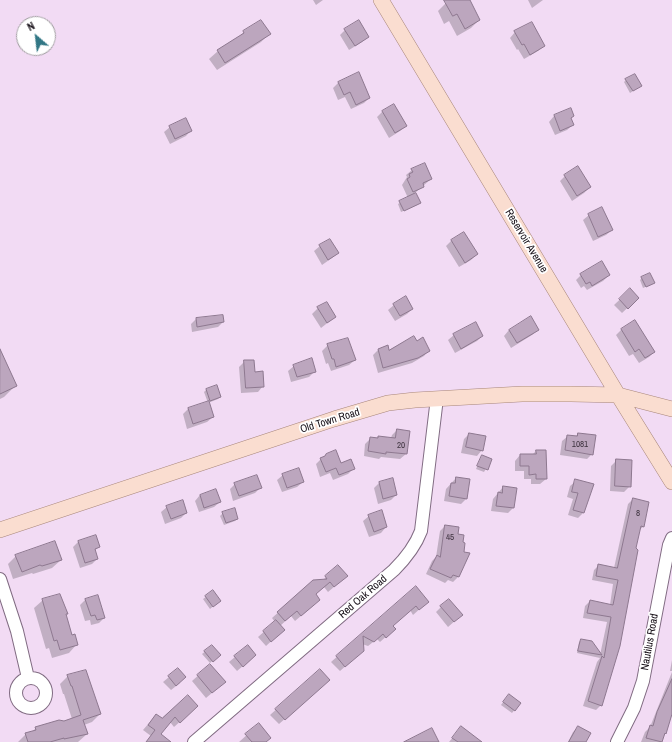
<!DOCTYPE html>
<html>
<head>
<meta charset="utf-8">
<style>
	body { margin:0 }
	#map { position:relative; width:672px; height:742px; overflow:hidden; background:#f2dbf4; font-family:"Archivo Narrow",sans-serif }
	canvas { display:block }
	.north { position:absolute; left:16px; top:16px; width:40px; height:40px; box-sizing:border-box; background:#fff; border:1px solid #a19ea1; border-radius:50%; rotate:332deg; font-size:11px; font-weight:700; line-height:16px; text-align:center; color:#140d15 }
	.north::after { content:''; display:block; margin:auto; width:14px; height:18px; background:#327785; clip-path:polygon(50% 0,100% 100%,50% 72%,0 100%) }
</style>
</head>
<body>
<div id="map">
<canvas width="672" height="742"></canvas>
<div class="north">N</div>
</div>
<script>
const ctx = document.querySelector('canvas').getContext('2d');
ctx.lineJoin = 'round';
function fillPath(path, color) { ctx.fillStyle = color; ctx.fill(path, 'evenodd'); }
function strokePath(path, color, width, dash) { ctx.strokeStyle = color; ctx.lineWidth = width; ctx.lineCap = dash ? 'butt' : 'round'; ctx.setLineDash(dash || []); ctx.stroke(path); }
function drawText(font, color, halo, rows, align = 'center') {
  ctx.font = font + ' "Archivo Narrow",sans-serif'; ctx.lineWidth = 3.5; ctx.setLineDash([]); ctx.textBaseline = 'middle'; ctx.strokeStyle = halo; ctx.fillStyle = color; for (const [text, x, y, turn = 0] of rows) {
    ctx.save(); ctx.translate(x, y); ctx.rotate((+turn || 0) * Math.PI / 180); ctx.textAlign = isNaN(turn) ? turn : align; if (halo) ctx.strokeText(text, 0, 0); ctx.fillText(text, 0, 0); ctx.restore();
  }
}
fillPath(new Path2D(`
	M313 0H323L316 5Z
	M451 0H468L479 20 471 28 457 36 449 21 444 24 438 11 446 3Z
	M528 0H543L532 8Z
	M345 30 367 37 362 42 349 50 340 35Z
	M244 32 269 34 261 42 217 70 209 59 218 51 237 39Z
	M515 32 544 46 538 51 524 59 518 49 517 50 510 38Z
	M359 73 369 98 364 103 351 109 345 97 338 100 333 88 338 83Z
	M626 80 638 88 630 93 624 82Z
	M393 105 406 126 400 131 389 138 377 117 382 112Z
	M570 109V119L573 125 567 130 555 135 549 122 554 116Z
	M170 127 191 130 186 136 170 144 164 132Z
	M412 170 431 179 415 193 419 203 417 205 401 212 398 204 408 198 402 185 407 177 406 175Z
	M565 176 590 187 584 193 572 201 560 181Z
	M589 215 612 230 606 235 593 241 583 220Z
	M464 233 477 254 471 260 459 267 446 246 451 241Z
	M320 246 338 253 332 258 322 265 314 251Z
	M581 275H609L603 281 587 290 584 286 581 288 576 280Z
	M642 278 654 283 643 288 640 280Z
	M630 290 638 298 622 313 614 305Z
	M327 303 335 317 321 328 312 314 318 308Z
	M394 305 412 309 407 314 395 321 388 310Z
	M196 319 223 322 218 327 192 332 191 324Z
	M635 321 654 352 649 357 639 363 633 354 629 356 616 335 621 330Z
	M475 323 482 336 477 341 455 353 448 340 454 335Z
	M509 330H538L532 335 511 348 504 336Z
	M416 342 429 350 424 356 412 363 378 373 373 355 378 350 387 347 389 351Z
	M328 345 355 360 349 365 331 371 328 363 326 364 322 351Z
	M0 352 15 386 4 397 0 399Z
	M245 361 263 386 258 392 241 393 239 367Z
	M294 366 314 372 309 377 291 382 288 371Z
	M206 390 220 397 218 399 208 403 213 417 207 422 187 429 183 414 188 409 208 403 204 392Z
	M397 430 409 432 406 454 400 459 381 457 379 459 364 456 365 444 371 438 376 439 378 437 391 438 392 435Z
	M469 434 482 450 477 456 461 453 464 439Z
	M578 434 592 454 587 459 560 455 562 441 568 436 575 437Z
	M536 451 546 479 540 484H531V479H524V471H515V461L520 455H532Z
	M482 456 491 460 484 472 476 469Z
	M321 459 340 465 353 469 348 474 333 480 330 473 320 477 316 464Z
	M617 460 630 486 624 492 610 491 611 466Z
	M283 475 303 482 297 487 282 492 277 480Z
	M456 478 467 498 461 504 444 501 446 489Z
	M576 481 593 485 583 513 578 518 568 515 573 499 567 497 570 486Z
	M379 483 396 495 391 500 378 504 374 488Z
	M235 484 260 488 255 493 233 501 230 489Z
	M503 487 513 508 508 513 491 511 493 499Z
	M200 495 220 502 214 507 199 512 195 501Z
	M633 499 643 527 639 530 601 705 596 710 583 706 597 662 600 658 577 653 579 642 581 640 591 642 600 655 607 622 583 618 585 606 590 601 610 605 613 584 592 580 594 570 599 565 614 568 628 504Z
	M167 507 186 513 181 518 165 524 161 512Z
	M223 513 237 519 235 521 224 525 220 516Z
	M369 516 386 527 381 533 369 537 363 521Z
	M445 526 457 535 463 553 468 554 458 577 453 582 448 580 445 583 426 574 432 561 436 557 440 531Z
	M78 542 99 547 94 551 97 559 92 564 80 568 73 547Z
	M16 556 61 560 52 568 33 574 32 573 13 579 8 564Z
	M338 566 341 581 328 592 324 587 315 594 314 605 295 621 291 616 280 626 278 635 266 646 258 637 275 622 272 618 313 581H322Z
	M415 588 422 607 413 615 410 610 392 626 389 634 380 642 377 639 368 646 362 644 357 656 340 671 331 662Z
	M213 592 217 603 210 609 203 599Z
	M86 599 104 618 99 623 91 625 90 620 85 621 80 605Z
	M43 600 66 614 65 615 72 636 77 644 69 653 52 658 49 648 46 649 34 608Z
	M441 607 456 620 448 627 436 612Z
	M212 646 217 657 210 663 202 654Z
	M248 646 250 660 237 671 229 662Z
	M672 660V671H670Z
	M210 665 219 687 206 698 192 681Z
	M320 670 324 685 279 724 270 715Z
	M672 672V711L665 733 663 736 661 742H641L645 732 650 727Z
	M68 676 100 714 92 722 84 725 87 734 78 742H18L26 734 32 732 36 728 72 719 64 694H63L60 684Z
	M169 677 180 683 171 690 163 682Z
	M507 697 520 703 512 713 501 705Z
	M192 711 174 727 170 722 160 734 162 742H146L151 736 143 730 156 715 162 720Z
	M259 724 265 742H239Z
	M578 727 585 742H568L573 732Z
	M461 728 479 742H449Z`), '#0003');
const building = new Path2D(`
	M444 0H470L480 20 465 29 457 14 453 16Z
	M261 20 271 34 225 63 217 50 244 33 243 31Z
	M359 20 369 37 355 46 344 29Z
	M532 22 545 46 530 55 524 44 522 45 514 31Z
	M359 72 370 98 356 105 350 92 344 95 338 82Z
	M635 74 642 86 633 91 625 79Z
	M394 104 407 126 395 133 382 111Z
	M571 108 574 116 571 118 574 125 560 131 554 115Z
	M186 118 192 131 175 139 169 126Z
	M425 163 432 179 423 183 424 187 413 192 407 179 410 177 409 174 413 172 411 169Z
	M578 166 591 187 577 196 564 175Z
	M416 193 421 203 404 211 399 201Z
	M602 207 613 230 598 237 588 214Z
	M464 232 478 254 465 263 451 240Z
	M330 239 339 253 328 260 319 245Z
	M602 261 610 275 592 286 590 282 586 284 580 274Z
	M650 273 655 283 646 287 641 277Z
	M630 288 639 298 628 309 619 299Z
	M406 296 413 309 400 316 393 304Z
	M327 302 336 317 327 323 317 307Z
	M223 315 224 322 197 327 196 318Z
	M531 316 539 330 517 343 509 330Z
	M635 320 655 352 645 358 639 349 635 352 621 329Z
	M476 322 483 336 461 349 453 334Z
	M414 336 417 341 423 337 430 351 418 358 383 368 378 349 388 345 389 350Z
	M348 338 356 360 336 367 334 359H332L327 344Z
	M0 349 17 386 0 394Z
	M312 358 316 372 297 377 293 365Z
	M244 360H254L255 372 263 371 264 387 246 388Z
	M217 385 221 397 210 401 206 389Z
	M209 401 214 417 193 424 188 408Z
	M397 429 410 431 407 454 386 452V454L368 451 370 437 378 438V436L395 438Z
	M469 433 486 436 483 451 466 447Z
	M578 433 596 435 593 455 565 450 567 435 577 436Z
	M336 450 341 463 351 459 355 469 339 475 336 468 326 472 320 458 325 456 326 454Z
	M536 450H546L547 479H536V474L529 475V466H520V454H536Z
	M482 455 492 459 488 470 477 466Z
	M616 459 632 460 631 487 615 486Z
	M299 468 304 482 287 488 282 474Z
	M257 475 262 488 239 496 234 483Z
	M456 477 470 479 467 499 449 496 451 483H455Z
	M393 478 397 495 383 499 379 482Z
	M575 479 594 484 584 513 573 510 578 493 572 492Z
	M503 486 517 488 514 508 496 506 498 492 502 493Z
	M216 489 221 502 204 508 200 495Z
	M633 498 649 502 644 527 641 526 636 548 638 550 620 646 602 706 588 701 602 656 604 658 611 617 587 613 590 600 613 605 618 580 596 576 598 564 617 568Z
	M183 500 187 513 171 519 166 506Z
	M235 508 238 519 226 523 222 512Z
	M382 510 387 527 374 532 368 515Z
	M445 525 459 527 458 534 464 535 463 542 465 543 464 552 470 553 459 577 453 575 451 578 430 569 437 555 440 557Z
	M96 535 100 547 95 549 98 559 85 563 78 541Z
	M55 541 62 560 42 566 40 565 22 572 15 555Z
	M338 565 348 576 334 587 330 582 316 594 320 600 301 616 297 611 285 621 277 612 313 580 327 579 325 576Z
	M416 586 429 602 419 610 416 606 393 626 396 629 386 638 383 634 374 642 363 636 364 651 345 667 336 656Z
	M213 590 221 601 213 607 205 596Z
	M60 594 68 614H66L72 635 75 634 78 645 60 650 57 640 54 641 42 599Z
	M98 595 105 618 97 620 95 615 91 616 85 599Z
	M449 599 463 615 454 622 440 606Z
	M276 620 285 630 271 642 263 631Z
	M581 639 592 641 602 655 578 651Z
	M212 645 221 655 213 662 204 651Z
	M248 645 256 655 243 667 234 656Z
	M210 664 226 682 212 693 197 675Z
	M178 668 186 677 176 686 168 676Z
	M320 669 330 680 285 720 275 709Z
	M86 670 101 714 83 720 88 734 64 739V738L50 742H28L25 733 36 730 35 727 59 720 64 721 81 715 72 686H71L67 675Z
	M672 679V714L666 734 665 733 662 742 646 738 650 725 653 726 657 712Z
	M509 694 521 703 515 711 503 702Z
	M188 695 198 706 180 723 175 717 161 734 171 742H146L155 730 148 725 156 714 162 718Z
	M259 723 271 738 266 742H252L245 734Z
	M461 726 482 742H458L452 738Z
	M578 726 591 733 586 742H569Z
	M432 728 439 742H404Z`);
fillPath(building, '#bca6be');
strokePath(building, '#8d788f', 1);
const minor = new Path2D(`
	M0 579 17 631 28 678
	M16 693a15 15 0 1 1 30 0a15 15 0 1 1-30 0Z
	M194 742 394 570C406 558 415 547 421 531L437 398
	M617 742 634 708 643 681 669 545 672 538`);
const major = new Path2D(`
	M381 0 618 395 672 482
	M0 530 334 419 388 403 415 400 522 394H571L618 395 672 409`);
strokePath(minor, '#806b82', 14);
strokePath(major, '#a7867a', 16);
strokePath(minor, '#fff', 12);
strokePath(major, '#faddd0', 15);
drawText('9px', '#3e333f', null, [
	["1081",580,445],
	["20",401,446],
	["8",638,514],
	["45",450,538]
]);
drawText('11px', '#140d15', '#fff', [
	["Reservoir Avenue",526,241,59],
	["Old Town Road",330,421,-17],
	["Red Oak Road",363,597,-41],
	["Nautilus Road",650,642,-80]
]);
</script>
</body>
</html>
